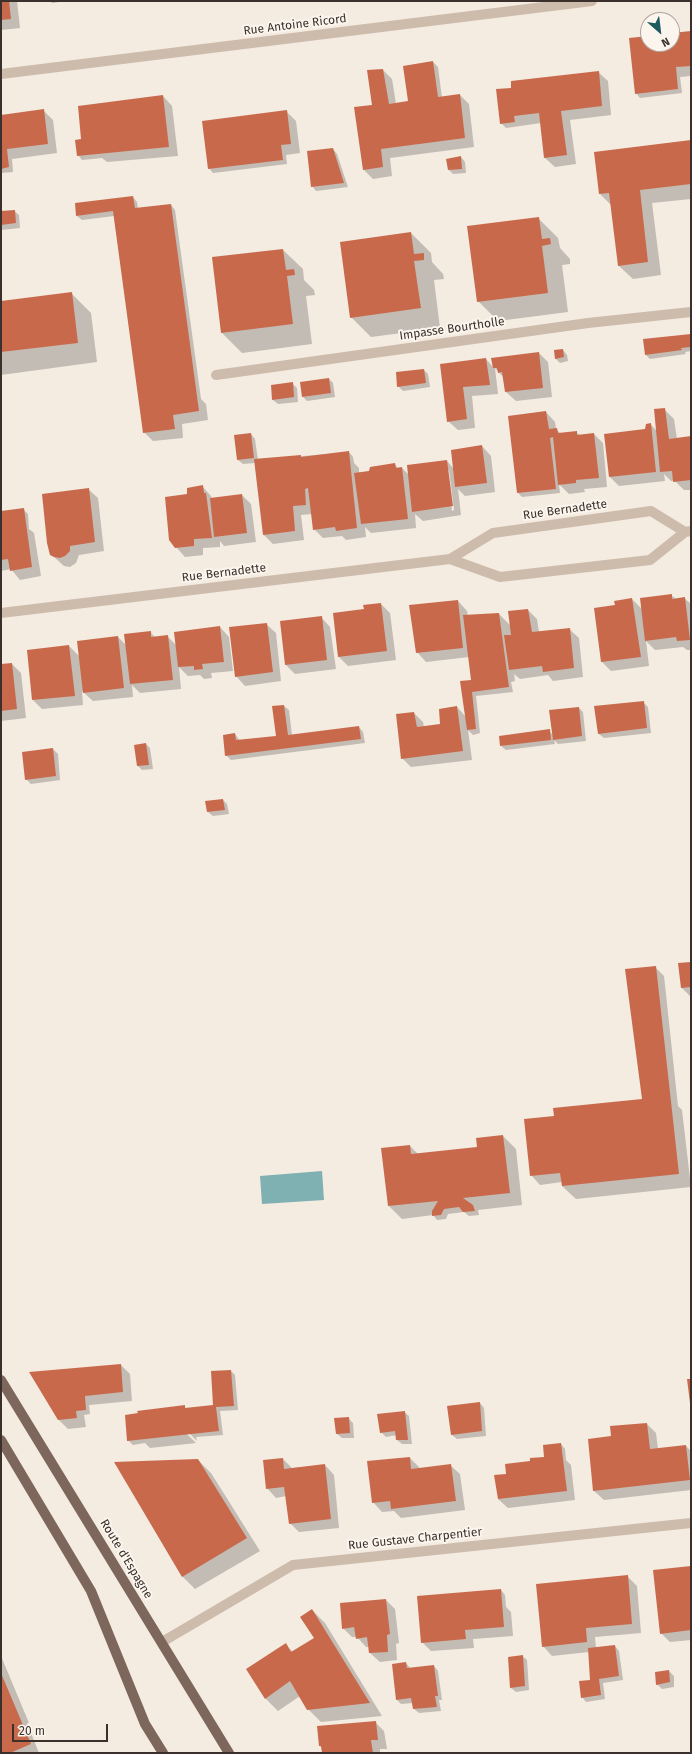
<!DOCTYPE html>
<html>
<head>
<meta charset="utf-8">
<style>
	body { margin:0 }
	#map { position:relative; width:692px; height:1754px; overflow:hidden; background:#f4ebe1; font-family:"Fira Sans",sans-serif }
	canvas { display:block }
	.frame { position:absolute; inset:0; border:2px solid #3b302b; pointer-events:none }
	.north { position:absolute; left:640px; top:12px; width:40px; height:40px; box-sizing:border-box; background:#fbf5ee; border:1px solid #aea6a0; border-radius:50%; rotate:152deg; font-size:11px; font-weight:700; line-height:16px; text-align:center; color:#3b302b }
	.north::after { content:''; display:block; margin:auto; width:14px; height:18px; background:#1f5a5e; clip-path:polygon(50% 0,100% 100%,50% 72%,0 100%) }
	.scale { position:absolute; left:12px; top:1724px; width:96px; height:18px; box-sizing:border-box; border:2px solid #3b302b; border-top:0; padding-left:5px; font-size:12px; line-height:14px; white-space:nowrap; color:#3b302b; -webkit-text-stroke:3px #fbf5ee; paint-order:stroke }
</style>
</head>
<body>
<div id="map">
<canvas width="692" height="1754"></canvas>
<div class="frame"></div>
<div class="north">N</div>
<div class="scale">20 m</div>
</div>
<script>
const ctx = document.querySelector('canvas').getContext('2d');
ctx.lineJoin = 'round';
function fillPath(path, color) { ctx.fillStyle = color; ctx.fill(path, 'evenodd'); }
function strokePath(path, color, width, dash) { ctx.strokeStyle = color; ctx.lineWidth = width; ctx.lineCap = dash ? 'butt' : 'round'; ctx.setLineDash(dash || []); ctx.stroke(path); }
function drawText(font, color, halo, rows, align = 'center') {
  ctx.font = font + ' "Fira Sans",sans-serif'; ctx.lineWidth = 4; ctx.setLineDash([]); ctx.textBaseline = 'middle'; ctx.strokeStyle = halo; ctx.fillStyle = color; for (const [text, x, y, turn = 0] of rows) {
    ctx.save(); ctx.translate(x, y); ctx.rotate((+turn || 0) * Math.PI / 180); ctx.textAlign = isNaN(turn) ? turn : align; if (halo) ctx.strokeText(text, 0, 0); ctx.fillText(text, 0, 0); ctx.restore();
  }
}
fillPath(new Path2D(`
	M322 1171 324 1200 262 1204 260 1176Z`), '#7fb0b2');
fillPath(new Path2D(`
	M1 1H17L20 28 1 30Z
	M50 1H68L52 3Z
	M691 32V76L680 77 682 93 640 98 636 93 648 37V44H672V34Z
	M433 62 438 67 442 98 460 95 469 104 474 147 390 158 392 176 373 179 364 170 373 106 383 70 392 79 396 104 410 102Z
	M598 72 608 81 611 115 570 120 576 164 555 167 545 158 541 123 506 128 501 123 512 88Z
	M163 96 172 106 178 156 107 162 102 158 82 160 78 155Z
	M43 110 53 120 57 153 12 159 13 172 1 173V116Z
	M286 111 296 121 300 153 286 155 287 164 213 173 209 168Z
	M691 141V199L652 203 661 275 633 279 619 266 612 206 600 194Z
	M333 149 337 154 348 187 316 191 312 186Z
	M461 157 465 162 466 173 453 174 449 170Z
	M133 197 137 202 138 209 171 205 175 210 201 399 206 404 208 420 182 424 183 438 153 441 144 432 114 216 82 220 77 216Z
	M14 211 19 215 20 228 1 230V212Z
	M538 218 558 238 560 248 570 259V264L562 265 568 312 498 321 478 301Z
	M411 233 431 253 432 262 443 274 444 279 434 280 440 328 371 337 351 317Z
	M283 250 303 269 304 280 314 290 315 295 306 296 312 344 242 353 222 333Z
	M71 293 91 313 97 362 1 375V302Z
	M691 335V351L685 352 686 354 650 359 645 354Z
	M563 350 567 355 568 361 560 363 555 358Z
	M539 353 548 362 552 397 516 401 506 392 504 378 495 368 498 394 472 396 475 428 458 430 448 421 441 365 486 359 494 368 492 359Z
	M424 370 428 374 430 387 403 391 398 386Z
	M329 379 333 383 335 397 307 401 303 397Z
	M292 383 297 388 298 402 278 404 273 400Z
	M664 409 674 419 677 439 691 437V490H684L674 480 671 481 664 474 665 481 619 486 610 477 650 424 657 431Z
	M546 412 555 422 556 429 561 434 576 432 580 435 594 434 603 443 607 487 584 489 585 492 569 494 559 484 560 493 522 497 518 493Z
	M251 434 255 439 258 460 349 452 353 457 354 463 359 468V474L394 464 399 469 402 468 410 476 447 461 454 469 482 446 491 456 495 492 465 496 458 489 461 515 423 521 415 514 416 528 371 533 365 527 366 537 346 540 342 536 323 538 314 529 312 514 301 515 304 540 273 544 264 535 255 463 243 464 238 460ZM447 470H449L454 510 452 511Z
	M202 486 211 496 212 499 242 495 251 504 256 542 224 546 220 541V547L203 548V555L185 557 176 547 188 495Z
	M88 489 98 498 104 551 79 555 76 563 70 567 64 566 54 557Z
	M23 509 28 514 29 529 34 533 41 576 20 580 11 569 1 571V512Z
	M671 595 676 599 684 598 691 604V650H687L683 647 655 650 646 641 649 666 611 671 602 662 616 606 632 599 642 609Z
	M458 601 467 611 468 616 499 614 510 625 528 610 537 619 539 632 569 629 579 638 583 677 553 681 548 675 520 679 514 674 515 681 511 682 513 692 476 696 480 733 473 735 468 730 472 760 411 767 402 758 414 713 423 722 424 727 441 725 457 707 466 717 472 681 469 657 426 662 417 652Z
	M381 604 390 613 396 660 348 666 339 657 365 610Z
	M321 617 330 627 336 669 295 674 286 665Z
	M266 624 276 633 281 681 245 686 236 676Z
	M220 627 229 637 233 671 211 673 212 678 204 679 200 675 188 676 179 667 181 689 140 693 132 685 133 697 93 701 82 691 83 705 42 709 33 700 69 646 80 657 118 637 127 646 150 632 156 638 167 636 176 645Z
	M12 664 21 673 26 718 1 721V665Z
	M643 702 648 707 651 733 604 738 599 734 596 707Z
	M284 706 289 710 292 735 359 727 363 732 365 743 231 760 226 755 235 734 240 741 277 737 273 707Z
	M579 708 583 712 586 741 558 744 554 740 555 744 506 750 501 746 549 731 553 735Z
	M146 744 150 748 153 769 142 770 138 766Z
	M53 749 58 754 60 780 31 784 26 779Z
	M223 800 227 804 229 814 213 816 208 812Z
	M691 963V997L681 987Z
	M655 967 664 976 678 1106 682 1110 691 1187 576 1199 562 1186V1182L540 1185 531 1175 553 1117 645 1099Z
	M503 1136 516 1149 522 1205 478 1210 479 1215 469 1216 464 1212 448 1214 446 1219 437 1220 433 1215 402 1219 389 1206 410 1146 418 1154 478 1148Z
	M121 1365 130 1374 132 1401 89 1405 90 1414 84 1415 86 1427 68 1429 58 1419 31 1373Z
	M231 1371 235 1375 238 1410 220 1411 223 1435 196 1437 197 1441 185 1429 184 1431 196 1443 150 1448 145 1443 133 1445 128 1440 184 1406 187 1409 214 1406Z
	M480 1403 484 1408 486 1436 457 1439 452 1435 448 1406Z
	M404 1412 409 1416 412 1444H402L397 1440V1435L386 1437 381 1432Z
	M348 1418 353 1423 354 1438H342L337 1434 336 1419Z
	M647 1424 656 1433 658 1449 686 1446 691 1451V1490L604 1500 594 1491Z
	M561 1444 565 1449 566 1460 571 1465 575 1500 508 1508 498 1499 507 1475 531 1462 545 1457Z
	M410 1458 419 1467V1469L450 1465 460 1474 465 1510 401 1518 394 1511 382 1512 373 1502Z
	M283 1459 292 1468 325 1465 334 1475 339 1528 299 1532 290 1523 286 1496 276 1498 267 1488Z
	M198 1460 211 1473 260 1551 195 1589 182 1576Z
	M691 1567V1640L670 1642 661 1633Z
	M627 1576 637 1586 641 1633 595 1637 596 1648 615 1646 619 1651 623 1680 603 1683 605 1699 586 1702 582 1697 591 1681 589 1652 552 1656 543 1646Z
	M501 1590 505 1595 506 1607 511 1612 513 1636 473 1639 474 1648 431 1651 422 1642Z
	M386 1600 395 1609 399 1643 396 1644 397 1660 380 1662 370 1653V1647H366L357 1637H352L343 1628Z
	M312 1610 325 1623 382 1716 321 1722 308 1709 300 1696 278 1711 265 1698 286 1645 293 1652 316 1639Z
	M1 1656 29 1723H27L39 1753H1Z
	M522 1656 527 1660 529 1690 516 1692 511 1688Z
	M406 1663 411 1669 434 1666 438 1671 442 1700H439L441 1711 419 1713 414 1709 413 1703 401 1704 397 1700Z
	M669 1671 674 1676V1687L662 1689 657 1684Z
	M375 1722 384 1731 387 1749H380V1753H323V1749L320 1746Z`), '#0003');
fillPath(new Path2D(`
	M1 1H9L11 19 1 20Z
	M691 31V66L676 67 678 89 635 94 629 38 648 36V44H672V33Z
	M433 61 438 97 460 94 465 138 381 149 383 167 363 170 354 107 372 105 367 70 383 69 389 104 408 101 403 66Z
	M599 71 602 106 561 111 567 155 544 158 539 113 514 116 515 122 500 124 496 89 511 88V81Z
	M163 95 169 147 77 156 75 140 81 139 78 106Z
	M44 109 48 144 7 149 9 167 1 169V115Z
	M287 110 291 144 281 145 283 160 208 169 202 121Z
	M691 140V184L640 190 648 262 618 266 609 193 599 194 594 152Z
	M333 148 344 183 311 187 307 151Z
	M461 156 462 169 448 170 446 159Z
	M133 196 135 208 171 204 199 411 173 415 175 429 143 433 113 211 76 216 75 203Z
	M15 210 16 223 1 225V211Z
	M539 217 542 239 550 238 551 244 542 246 548 293 477 302 467 226Z
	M411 232 414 254 424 253V260L414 261 421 308 350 318 340 242Z
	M283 249 286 270 294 269 295 275 287 276 293 324 221 333 212 257Z
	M72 292 78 343 1 352V301Z
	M691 334V347L681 348 682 350 645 355 643 339Z
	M563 349 564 357 555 359 554 350Z
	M539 352 543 388 505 392 502 372 498 373 497 368H493L491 358Z
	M486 358 490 385 463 387 467 419 447 422 440 364Z
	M424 369 426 383 397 387 396 372Z
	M329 378 331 393 302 397 300 382Z
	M293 382 294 397 272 400 271 385Z
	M665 408 669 439 691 436V480L673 482 672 471 660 472 654 409Z
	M546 411 549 429 557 428 558 433 577 431V435L594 433 599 478 576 480V483L558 485 553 437 550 438 556 489 517 493 508 416Z
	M651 423 656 472 609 477 604 434 645 429 646 424Z
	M251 433 254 458 237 460 234 435Z
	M482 445 487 483 455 487 451 450Z
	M349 451 357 528 336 531 335 527 313 530 308 488 305 489 306 505 293 506 295 531 263 535 254 459 301 455V457Z
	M447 460 453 506 412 512 407 465Z
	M395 463 396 468 402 467 408 519 361 524 354 473 369 471 370 467Z
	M203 485 204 493H206L212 538 194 539V546L175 548 169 540 165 497 187 494V488Z
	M89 488 95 542 70 546V551L65 556 60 558 54 557 50 555 47 543 42 494Z
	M242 494 247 533 214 537 210 498Z
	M24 508 32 567 10 571 8 559 1 560V511Z
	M672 594V599L685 597 690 640 677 641 676 637 645 641 640 598Z
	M632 598 641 657 601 662 594 608 615 605 614 601Z
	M458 600 463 648 416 653 409 605Z
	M381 603 387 651 338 657 333 613 364 609 363 605Z
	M528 609 532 632 570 628 574 668 543 672 542 666 509 670 504 635H511L508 611Z
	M499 613 509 687 472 692 476 729 467 730 460 681 471 680 463 615Z
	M322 616 327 660 285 665 280 621Z
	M267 623 273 672 235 677 229 627Z
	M220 626 224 662 202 664 203 669 194 670V666L178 667 174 632Z
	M151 631V637L168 635 173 680 130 684 124 634Z
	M118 636 124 688 83 693 77 641Z
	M69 645 75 696 32 700 27 650Z
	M12 663 17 709 1 711V664Z
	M644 701 647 728 598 734 594 706Z
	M284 705 288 735 359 726 361 739 225 756 223 735 235 733 236 740 276 736 272 706Z
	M457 706 463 751 401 759 396 714 414 712 417 727 440 724 439 709Z
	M579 707 582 736 553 740 549 710Z
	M550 729 551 740 500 746 499 736Z
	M146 743 149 765 137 766 134 745Z
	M53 748 56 776 25 780 22 752Z
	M223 799 225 810 207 812 205 801Z
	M691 962V987L681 988 678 963Z
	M656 966 679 1174 562 1186 560 1173 530 1176 524 1119 554 1116 553 1108 642 1099 625 969Z
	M503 1135 510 1193 463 1198 473 1205 475 1211 463 1212 459 1207 444 1209 441 1215 432 1216V1211L438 1201 388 1206 381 1148 410 1145 411 1154 477 1147 476 1138Z
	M121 1364 123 1392 85 1396 86 1410 76 1411 77 1418 58 1420 29 1372Z
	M231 1370 234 1406 216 1407 219 1431 127 1441 125 1415 138 1413 137 1411 185 1405V1408L213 1405 211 1371Z
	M687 1379H691V1403H690Z
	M480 1402 482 1431 451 1435 447 1406Z
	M405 1411 408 1440H396L395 1431 380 1433 377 1414Z
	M349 1417 350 1433 336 1434 334 1418Z
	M647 1423 650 1449 686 1445 690 1480 593 1491 588 1439 611 1436 610 1426Z
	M561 1443 567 1491 498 1499 494 1475 506 1474 505 1464 530 1461V1458L544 1457 543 1445Z
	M410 1457 411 1469 451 1464 456 1501 391 1509 390 1501 372 1503 367 1461Z
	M283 1458 284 1469 325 1464 331 1519 289 1524 284 1487 266 1489 263 1460Z
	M198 1459 247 1538 182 1577 114 1462Z
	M691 1566V1630L660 1634 653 1570Z
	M628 1575 632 1624 586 1628 587 1642 542 1647 536 1584Z
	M501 1589 504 1627 465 1630 466 1639 421 1643 417 1596Z
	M386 1599 390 1634 387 1635 388 1652 369 1653 367 1637 356 1639 354 1627 342 1629 340 1603Z
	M312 1609 370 1703 307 1710 290 1681 265 1699 246 1669 286 1643 291 1652 314 1638 300 1617Z
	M615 1645 619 1676 599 1679 601 1695 581 1698 579 1681 590 1680 588 1648Z
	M523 1655 525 1686 510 1688 508 1657Z
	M406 1662 407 1668 434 1665 438 1696H435L437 1707 413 1709 411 1698 396 1700 392 1664Z
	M669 1670 670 1682 656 1685 655 1672Z
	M1 1673 31 1744 10 1753H1Z
	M376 1721 378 1740H371L373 1753H322L321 1746H319L317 1726Z`), '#c8694b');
strokePath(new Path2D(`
	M1 74 592 1
	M216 375 588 323 691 312
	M450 559 500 577 650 560 685 532 691 531
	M1 613 450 559 493 533 651 511 685 532
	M162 1642 293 1565 691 1523`), '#cdbbac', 10);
strokePath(new Path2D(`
	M1 1380 229 1753
	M1 1440 91 1591 145 1724 163 1753`), '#7d675c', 10);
drawText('12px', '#3b302b', '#fbf5ee', [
	["Rue Antoine Ricord",295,25,-7],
	["Impasse Bourtholle",452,329,-8],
	["Rue Bernadette",565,510,-8],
	["Rue Bernadette",224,573,-7],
	["Rue Gustave Charpentier",415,1539,-6],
	["Route d'Espagne",126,1559,59]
]);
</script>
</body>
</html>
